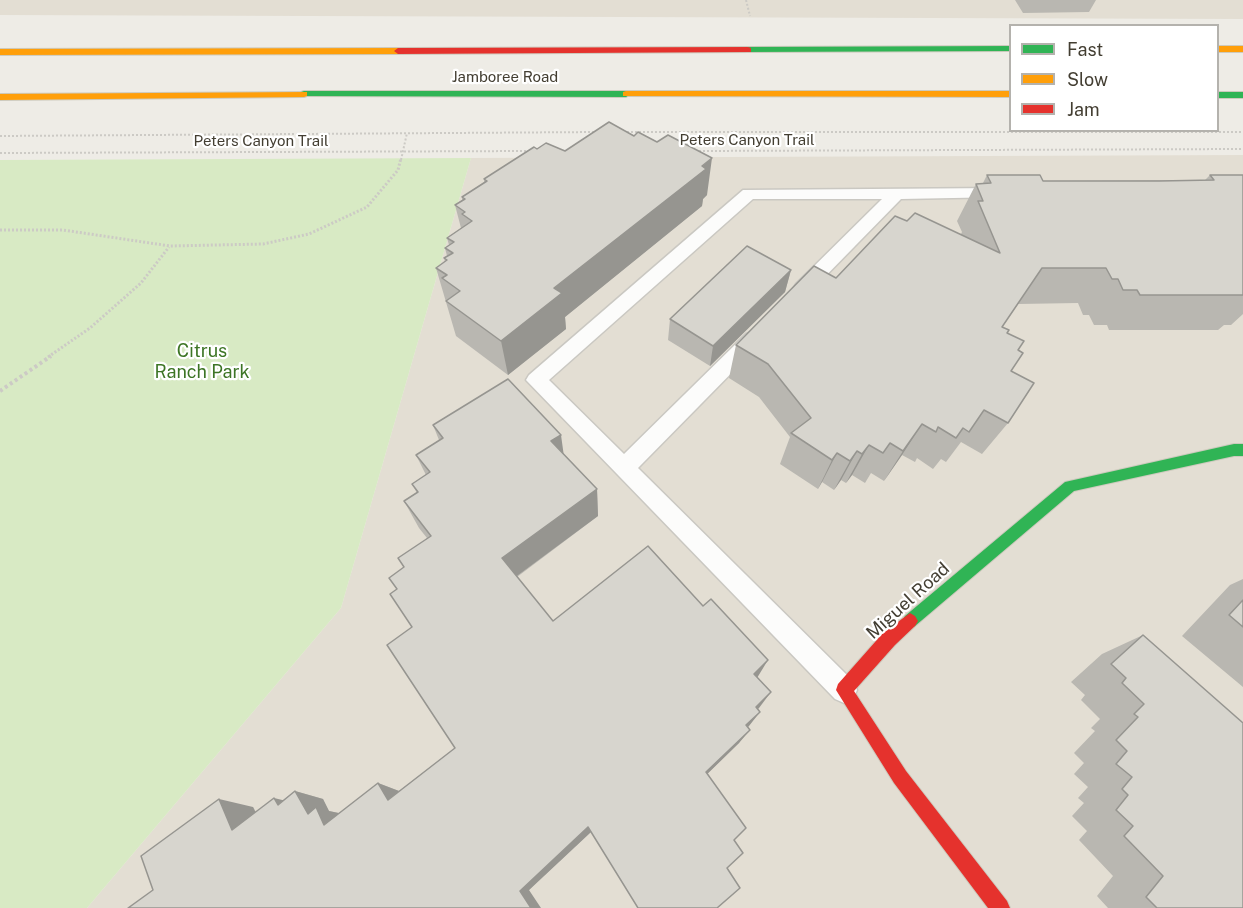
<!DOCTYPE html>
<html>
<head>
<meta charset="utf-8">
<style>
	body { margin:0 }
	#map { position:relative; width:1243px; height:908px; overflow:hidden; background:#eeece6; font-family:"Public Sans",sans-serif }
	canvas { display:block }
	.legend { position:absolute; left:1009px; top:24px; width:210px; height:108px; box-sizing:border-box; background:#fff; border:2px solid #b4b2ad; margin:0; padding:8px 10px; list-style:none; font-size:18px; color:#433e32 }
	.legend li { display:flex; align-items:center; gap:12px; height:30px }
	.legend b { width:30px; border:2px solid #b4b2ad }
</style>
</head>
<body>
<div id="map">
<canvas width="1243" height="908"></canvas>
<ul class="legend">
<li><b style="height:8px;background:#30b455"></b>Fast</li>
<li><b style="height:8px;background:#ff9f0a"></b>Slow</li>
<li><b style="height:8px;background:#e5322d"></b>Jam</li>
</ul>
</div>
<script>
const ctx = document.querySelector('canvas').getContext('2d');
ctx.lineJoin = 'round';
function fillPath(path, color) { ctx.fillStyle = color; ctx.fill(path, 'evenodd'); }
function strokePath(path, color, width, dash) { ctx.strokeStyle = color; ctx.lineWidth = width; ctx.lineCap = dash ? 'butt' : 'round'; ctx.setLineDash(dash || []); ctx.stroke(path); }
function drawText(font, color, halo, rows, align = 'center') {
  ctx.font = font + ' "Public Sans",sans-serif'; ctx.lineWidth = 4.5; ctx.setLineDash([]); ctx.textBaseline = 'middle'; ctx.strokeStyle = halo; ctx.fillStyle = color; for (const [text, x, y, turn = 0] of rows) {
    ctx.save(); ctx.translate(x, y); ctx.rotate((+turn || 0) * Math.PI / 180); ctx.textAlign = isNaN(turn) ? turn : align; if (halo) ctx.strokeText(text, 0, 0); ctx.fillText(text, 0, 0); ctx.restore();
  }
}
fillPath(new Path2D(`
	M0 0H1243V19L0 15Z
	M1243 155V908H87L341 608 471 158Z`), '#e3ded3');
fillPath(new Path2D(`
	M471 158 341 608 87 908H0V160Z`), '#d8eac4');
const lane = new Path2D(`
	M999 188 1005 189 1007 193 1005 197 901 199 808 294 802 295 796 294 793 289 796 284 882 199H753L549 380 624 454 746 334 753 332 760 334 762 339 760 344 638 468 853 681 857 690 853 699 844 703 835 699 526 380 529 375 743 190Z`);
const fast = new Path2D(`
	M748 47 1010 46V51L745 52V48Z
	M304 91H626L631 94 626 97 301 96V92Z
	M1218 92H1243V98H1218Z
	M1234 444H1243V456H1234L1074 491 915 626 910 629 905 626 902 621 905 616 1065 482Z`);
const slow = new Path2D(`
	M1218 46H1243V52H1218Z
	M0 49 398 48 402 51 398 54 0 55Z
	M626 91H1010V97L623 96V92Z
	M307 92V96L304 97 0 100V94Z`);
const jam = new Path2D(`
	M748 47 751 48V52L398 54 394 51 398 48Z
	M910 613 915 616 918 621 915 626 895 645 854 691 906 771 1007 901 1010 908H988L894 783 836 690 838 684 883 633Z`);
strokePath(lane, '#cac8c2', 3);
strokePath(fast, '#cdcabd', 2);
strokePath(slow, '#cdcabd', 2);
strokePath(jam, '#cdcabd', 2);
strokePath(new Path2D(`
	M746 0 750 16
	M623 132H1243
	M0 136 597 132
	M695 151 1243 149
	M0 153 531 151
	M401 160 407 133`), '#cccac5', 2, [2, 2]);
strokePath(new Path2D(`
	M0 230H63L170 246 263 244 309 234 367 207 398 170 401 158
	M48 357 90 328 141 283 169 247`), '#cccac5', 3, [2, 2]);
strokePath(new Path2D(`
	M0 391 51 356`), '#cccac5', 4, [3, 3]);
fillPath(lane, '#fcfcfb');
fillPath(fast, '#30b455');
fillPath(slow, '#ff9f0a');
fillPath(jam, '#e5322d');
fillPath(new Path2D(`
	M1015 0H1096L1089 12 1023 13Z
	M537 149 565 151 707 195 703 199 702 206 565 317 566 329 508 375 456 336 436 268 445 262 444 258 447 256 445 248 449 245 447 238 461 228 455 205 462 200V197L484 182V179Z
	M987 175 1043 181 1205 180 1210 175H1243V314L1231 325H1224L1218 330H1109L1107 325H1094L1089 315H1083L1078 303 1018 304 1002 327 1018 350 1011 371 1008 423 982 454 961 442 946 462 941 459 933 469 917 458 915 462 902 455 884 481 871 473 865 483 852 475 846 483 841 480 834 490 822 482 818 489 780 464 790 437 759 397 729 378 736 345 836 278 907 221 961 234 962 232 957 221 976 184 983 183Z
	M791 270 785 292 710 366 668 340 670 319Z
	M433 425 563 453 597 489 598 516 517 577 553 621 757 677 758 709 739 743 707 774 591 832 529 890H153L253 807 256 812 283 800 295 791 323 799 329 811 339 813 378 783 399 791 455 748 412 627 397 589 404 567 427 538 419 528 404 501 417 493 412 484 426 475 416 455 439 440Z
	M1243 579V687L1182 636 1230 585Z
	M1143 635 1243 908H1108L1097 896 1113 876 1079 840 1087 831 1072 816 1084 803 1078 798 1088 787 1074 774 1084 763 1074 753 1095 731 1091 728 1100 719 1081 700 1085 695 1071 682 1102 654Z`), '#b9b7b1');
fillPath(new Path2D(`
	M712 158 707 195 703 199 702 206 565 317 566 329 508 375 501 341 554 288Z
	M791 270 785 292 710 366 713 346Z
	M922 424 902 455 884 481 903 451Z
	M561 435 565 464 551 441Z
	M869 445 852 475 846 483 862 454Z
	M857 451 841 480 834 490 850 461Z
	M837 453 822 482 818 489 832 460Z
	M597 489 598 516 510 581 502 558Z
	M768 660 757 678 754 674Z
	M771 692 759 708 745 722 756 707Z
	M760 712 749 726 736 738 746 725Z
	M750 730 739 743 699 782 706 772Z
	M378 783 399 791 388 800Z
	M295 791 323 799 329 811 343 814 324 825 308 814 278 805 274 798 303 805Z
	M219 799 253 807 266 835 232 830Z
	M588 827 591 832 529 890 541 908H531L520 891Z`), '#969590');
const building = new Path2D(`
	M609 122 634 136 638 132 657 142 668 135 712 158 702 166 706 169 554 288 562 293 501 341 446 301 460 291 442 278 447 275 436 268 447 260 444 258 453 253 445 248 454 242 447 238 472 221 462 214 465 212 455 205 465 199 462 197 487 181 484 179 534 147 537 149 546 143 565 151Z
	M987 175H1040L1043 181H1159L1214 180 1210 175H1243V295H1140L1137 290H1123L1118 279H1112L1106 268H1042L1002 327 1009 330 1007 333 1024 341 1018 350 1023 353 1011 371 1034 383 1008 423 984 410 969 432 963 428 956 438 938 427 936 432 922 424 903 451 890 443 883 453 869 445 862 454 857 451 850 461 837 453 832 460 791 433 811 418 768 364 736 345 814 266 836 278 895 216 907 221 915 213 1000 253 978 201H983L976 184 991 183Z
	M747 246 791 270 713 346 670 319Z
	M508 379 561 435 551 441 597 489 502 558 553 621 648 546 703 606 711 599 768 660 754 674 771 692 756 707 760 712 746 725 750 730 706 772 746 828 734 840 743 853 727 868 740 888 717 908H638L588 827 520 891 531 908H128L153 890 141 856 219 799 232 830 274 798 278 805 295 791 308 814 316 807 324 825 378 783 388 800 455 748 387 645 412 627 390 594 397 589 389 578 404 567 398 558 431 536 404 501 418 492 412 484 430 472 416 455 443 438 433 425Z
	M1243 600V627L1229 615Z
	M1143 635 1243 723V908H1157L1146 897 1163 876 1124 836 1133 826 1116 810 1128 795 1122 789 1132 777 1116 764 1127 751 1116 740 1138 717 1134 714 1144 704 1122 683 1126 678 1111 664Z`);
fillPath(building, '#d7d5ce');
strokePath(building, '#969590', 1.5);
drawText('15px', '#433e32', '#fff', [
	["Jamboree Road",505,77],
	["Peters Canyon Trail",747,140],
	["Peters Canyon Trail",261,141]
]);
drawText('18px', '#3d7525', '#fff', [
	["Citrus",202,351],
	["Ranch Park",202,372]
]);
drawText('18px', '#433e32', '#fff', [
	["Miguel Road",908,601,-42]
]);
</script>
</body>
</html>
